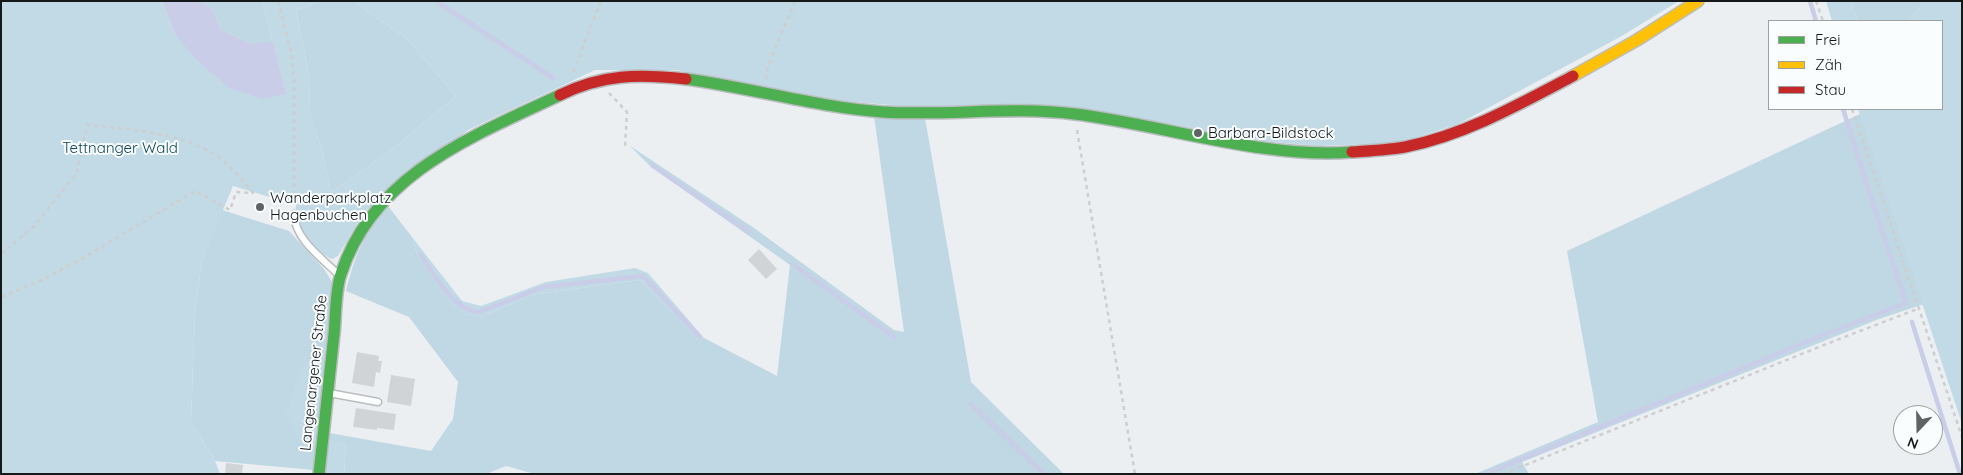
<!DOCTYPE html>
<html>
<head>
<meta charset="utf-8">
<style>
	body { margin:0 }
	#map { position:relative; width:1963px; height:475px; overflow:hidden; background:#ebeff2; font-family:Quicksand,sans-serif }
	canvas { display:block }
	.frame { position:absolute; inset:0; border:2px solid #151819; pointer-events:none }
	.legend { position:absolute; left:1768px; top:20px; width:175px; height:90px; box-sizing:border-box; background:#f9fdfe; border:1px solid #9ea1a2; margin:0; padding:6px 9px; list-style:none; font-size:15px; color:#151819 }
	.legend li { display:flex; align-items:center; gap:10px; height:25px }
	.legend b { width:25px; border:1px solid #9ea1a2 }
	.north { position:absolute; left:1893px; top:405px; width:50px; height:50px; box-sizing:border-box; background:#f9fdfe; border:1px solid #9ea1a2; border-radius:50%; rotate:201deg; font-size:14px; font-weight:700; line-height:20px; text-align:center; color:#151819 }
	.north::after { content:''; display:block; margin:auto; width:18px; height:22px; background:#606365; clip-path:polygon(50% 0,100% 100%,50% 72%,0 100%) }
</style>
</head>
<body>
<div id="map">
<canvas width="1963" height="475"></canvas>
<div class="frame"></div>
<ul class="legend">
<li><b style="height:6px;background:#4caf50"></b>Frei</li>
<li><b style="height:6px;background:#ffc107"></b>Zäh</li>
<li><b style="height:6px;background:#c62828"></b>Stau</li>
</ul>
<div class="north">N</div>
</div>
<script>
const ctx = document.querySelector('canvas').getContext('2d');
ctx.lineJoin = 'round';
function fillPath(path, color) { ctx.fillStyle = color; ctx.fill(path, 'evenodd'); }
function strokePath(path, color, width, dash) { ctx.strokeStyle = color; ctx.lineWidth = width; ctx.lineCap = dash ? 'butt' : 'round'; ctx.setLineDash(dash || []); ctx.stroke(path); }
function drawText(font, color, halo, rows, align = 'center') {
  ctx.font = font + ' Quicksand,sans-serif'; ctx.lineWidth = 4; ctx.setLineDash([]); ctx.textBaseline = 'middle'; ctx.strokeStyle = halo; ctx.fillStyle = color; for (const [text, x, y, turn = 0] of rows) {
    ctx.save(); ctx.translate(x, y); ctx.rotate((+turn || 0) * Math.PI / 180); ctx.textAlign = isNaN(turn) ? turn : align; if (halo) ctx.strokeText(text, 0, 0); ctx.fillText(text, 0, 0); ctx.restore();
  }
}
fillPath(new Path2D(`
	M162 1 211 30 251 44 221 30 213 10 202 1H262L286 94Z
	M352 1 406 38 456 96 385 155 331 192 321 147 309 113 310 80 296 10 321 2Z
	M1850 1H1925L1909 21H1858Z
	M1860 114 1924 304 1879 319 1522 462 1529 474H1475L1598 422 1567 251Z
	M874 116 925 118 971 382 1064 474H535L506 466 486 474H344L346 443 329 440V433L431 451 453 419 458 382 409 317 346 291C353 261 365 228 388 206L412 237 419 260 480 318 531 295 640 280 699 341 704 338 777 376 790 265 650 166 630 146 754 228 894 330 904 332Z
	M222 210 289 231 324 269 332 282 314 470 215 461 191 421 195 312 202 260Z`), '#c0d7e4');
fillPath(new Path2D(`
	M1 1H162L175 35 286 94 262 1H335L321 2 296 10 310 80 309 113 321 147 331 192 385 155 456 96 406 38 352 1H1679L1620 37 1458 124 1398 143 1319 146 1261 141 1079 108 904 106 841 101 676 70H595L468 130 364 212 338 256 332 259C319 255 299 231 295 217 295 214 296 209 296 205L233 186 202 260 195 312 191 421 215 461 220 474H1Z
	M1826 1H1850L1858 21H1832Z
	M1925 1H1962V424L1858 109H1942V21H1909Z
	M412 237 462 301 481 306 546 282 635 268 648 273 704 338 699 342 640 280 531 295 480 318 465 316 451 306 419 260Z
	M310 360 324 362 317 435H297L286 414 301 367Z
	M329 440 346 442 344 474H326Z`), '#c1dae6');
fillPath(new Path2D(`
	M162 1H202L213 10 221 30 251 44 273 42 286 94 262 99 229 88 198 61 175 35Z`), '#c9cde8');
strokePath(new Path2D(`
	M436 1 553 78
	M1810 1 1816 21
	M653 166 749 232
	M420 254C434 274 453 311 479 312L544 287 643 276 700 337
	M794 265 894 337
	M1912 322 1960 474
	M971 404 1044 474
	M1486 474 1816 338 1906 303 1874 207 1843 109`), '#c9cde8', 4.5);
fillPath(new Path2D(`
	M759 249 777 269 766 279 748 260Z
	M357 352 379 356 378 361H382L380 373 376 372 374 387 352 383Z
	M391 375 415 379 411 406 387 402Z
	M356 408 396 414 394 430 377 428V430L353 427Z
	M226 463 243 465 242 474 225 473Z`), '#d1d4d6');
const lane = new Path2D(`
	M294 214C295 240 322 258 339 275
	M329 393 378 402`);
const fast = new Path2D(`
	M686 79C752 88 816 107 883 112 947 116 1012 106 1075 114 1164 125 1263 159 1352 152
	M319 474C324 427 329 381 334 334 336 316 335 291 341 274 373 174 473 136 560 95`);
const slow = new Path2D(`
	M1573 76 1637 40 1698 1`);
const jam = new Path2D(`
	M560 95C603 74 638 74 686 79
	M1352 152C1369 151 1387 150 1405 147 1465 135 1520 104 1573 76`);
strokePath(lane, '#babdbf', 9);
strokePath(fast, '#babdbf', 14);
strokePath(slow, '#babdbf', 14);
strokePath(jam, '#babdbf', 14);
strokePath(new Path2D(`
	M278 1 291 52 294 78V205
	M1816 1 1823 21
	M573 72 601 1
	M766 79 768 66 795 1
	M609 93 627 112 625 147
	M1852 109 1962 437
	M1077 130 1135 474
	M1 254 34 226 77 173 87 125C128 129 188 133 221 159 233 168 243 181 253 193L236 192 230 210 195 191 86 256 44 279 1 297
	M1503 474 1834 341 1920 308`), '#cdcecf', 2.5, [4, 4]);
strokePath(lane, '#fcfdfd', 6);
strokePath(fast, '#4caf50', 11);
strokePath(slow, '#ffc107', 11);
strokePath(jam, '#c62828', 11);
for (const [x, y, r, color] of [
	[1198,133,5,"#606365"],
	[260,207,5,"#606365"]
]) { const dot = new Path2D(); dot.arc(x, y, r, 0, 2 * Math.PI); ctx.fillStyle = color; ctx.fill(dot); strokePath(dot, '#f9fdfe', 2); }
drawText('15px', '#151819', '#f9fdfe', [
	["Barbara-Bildstock",1208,133],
	["Wanderparkplatz",270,198],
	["Hagenbuchen",270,215]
], 'left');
drawText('15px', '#0e455b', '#f9fdfe', [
	["Tettnanger Wald",120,148]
]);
drawText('15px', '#151819', '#f9fdfe', [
	["Langenargener Straße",314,373,-84]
]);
</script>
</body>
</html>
